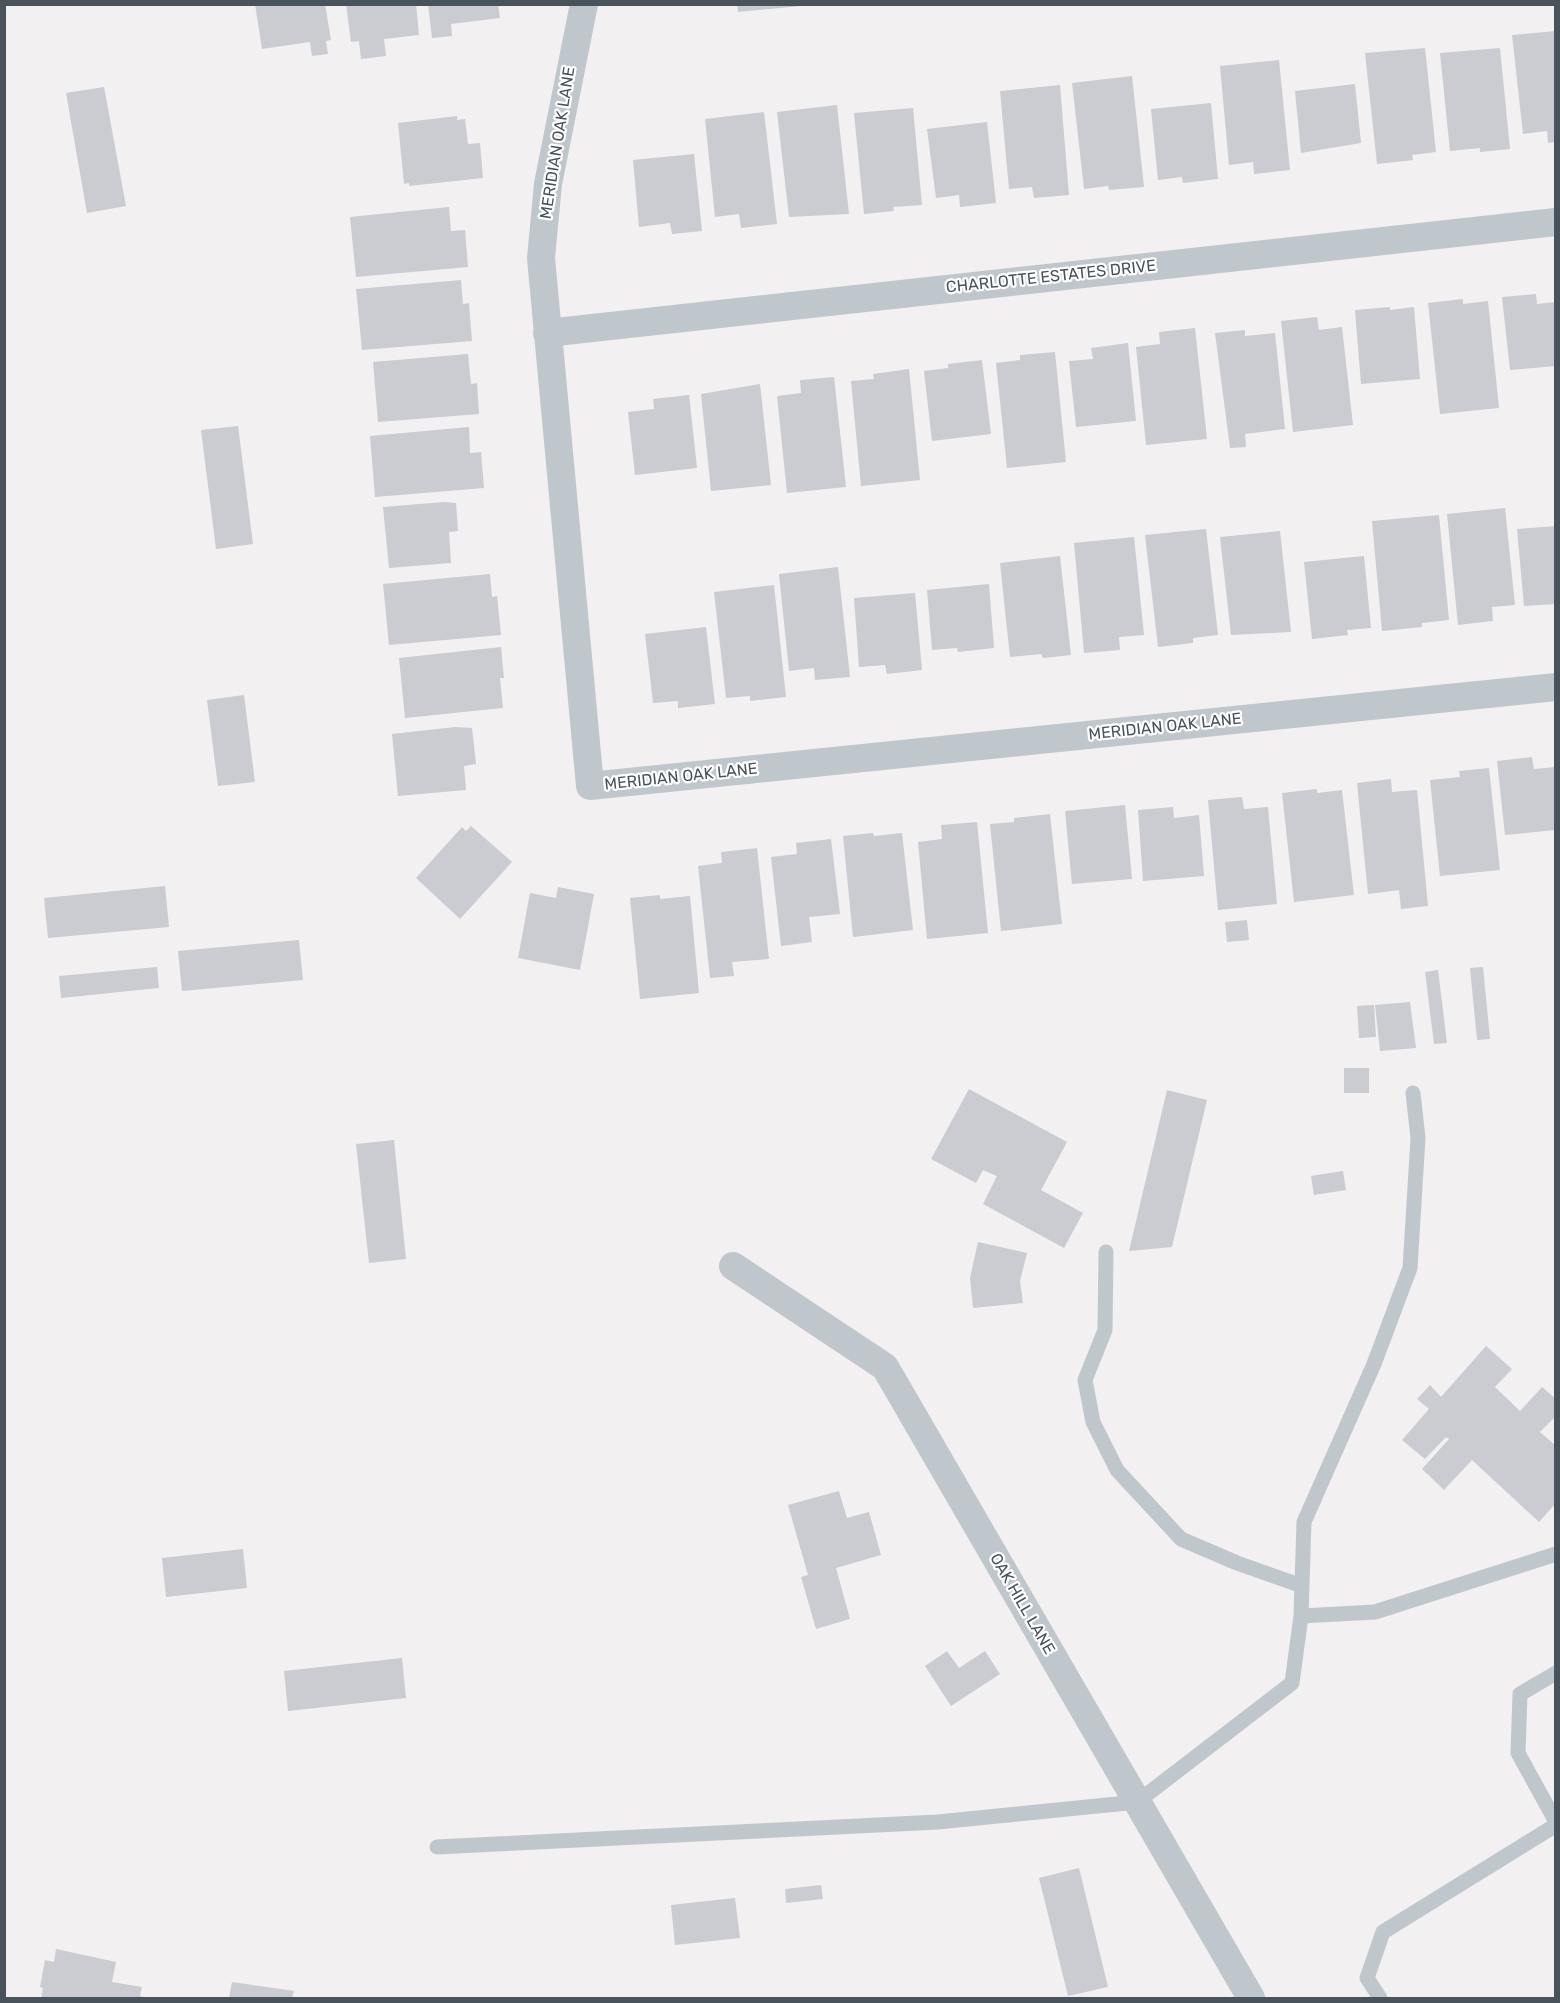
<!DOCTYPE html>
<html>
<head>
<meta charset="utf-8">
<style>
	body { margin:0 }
	#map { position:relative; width:1560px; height:2003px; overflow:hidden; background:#f2f0f0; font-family:Rubik,sans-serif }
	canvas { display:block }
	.frame { position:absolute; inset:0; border:6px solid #49535b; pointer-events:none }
</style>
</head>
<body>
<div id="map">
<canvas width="1560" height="2003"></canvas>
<div class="frame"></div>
</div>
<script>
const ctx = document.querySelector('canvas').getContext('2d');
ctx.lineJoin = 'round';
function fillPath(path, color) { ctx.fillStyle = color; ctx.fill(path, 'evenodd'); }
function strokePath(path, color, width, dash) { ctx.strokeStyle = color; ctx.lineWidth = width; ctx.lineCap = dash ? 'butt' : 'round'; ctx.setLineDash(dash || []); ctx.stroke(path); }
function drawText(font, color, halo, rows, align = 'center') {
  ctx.font = font + ' Rubik,sans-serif'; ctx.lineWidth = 4.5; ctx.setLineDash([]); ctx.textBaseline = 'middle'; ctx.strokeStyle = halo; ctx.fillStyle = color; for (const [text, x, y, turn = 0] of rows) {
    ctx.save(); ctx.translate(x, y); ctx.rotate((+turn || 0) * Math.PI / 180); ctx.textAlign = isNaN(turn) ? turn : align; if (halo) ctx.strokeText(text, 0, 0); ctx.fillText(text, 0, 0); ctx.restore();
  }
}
fillPath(new Path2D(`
	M255 4H325L331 40 326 41 328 54 312 56 310 42 262 49Z
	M346 4H416L419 35 384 39 386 56 361 59 359 41 351 42Z
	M428 4H498L500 18 451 24 452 36 432 38Z
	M737 4H801V6L738 12Z
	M1556 31V142L1548 143 1547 131 1523 134 1512 35Z
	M1425 48 1436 152 1412 155 1413 160 1377 164 1365 53Z
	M1500 48 1510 149 1480 152V148L1450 151 1440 53Z
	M1279 60 1290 170 1254 174 1253 162 1229 165 1220 66Z
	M1132 76 1144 187 1109 190 1108 186 1084 189 1072 83Z
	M1355 84 1361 143 1301 153 1295 91Z
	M1060 85 1069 195 1034 198 1032 187 1009 189 1000 91Z
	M104 87 126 206 87 213 66 93Z
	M1211 103 1218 179 1183 183 1182 177 1158 180 1151 109Z
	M837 105 849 214 789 217 777 112Z
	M913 108 922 205 893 207 894 211 864 214 854 113Z
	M764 112 777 224 741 228 739 214 715 217 705 119Z
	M457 116V120L465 119 468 144 480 143 483 178 409 186V183L404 184 398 123Z
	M987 122 996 203 960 207 959 195 936 198 927 129Z
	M694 154 702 231 672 234 670 223 639 227 633 160Z
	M449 207 451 231 465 230 468 267 356 277 350 217Z
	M461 280 463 304 469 303 472 341 362 350 356 289Z
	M1536 294 1537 304 1556 302V366L1510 370 1502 297Z
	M1463 299V304L1488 301 1499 408 1440 414 1428 303Z
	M1390 307V310L1414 307 1420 379 1361 384 1355 310Z
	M1317 317 1319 330 1342 327 1353 425 1293 432 1281 321Z
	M1195 328 1207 439 1146 445 1136 347 1160 344 1159 332Z
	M1245 330V336L1275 333 1285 429 1245 434 1246 447 1230 448 1215 333Z
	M1128 343 1136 421 1076 427 1069 361 1093 359 1091 348Z
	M1055 352 1066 462 1007 468 996 363 1020 360V355Z
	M468 354 471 384 477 383 479 414 378 422 373 362Z
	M982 360 991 434 932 441 924 371 948 368V364Z
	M909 369 920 480 861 486 851 381 874 379 873 374Z
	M834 377 846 487 787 493 777 396 801 393 800 380Z
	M760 384 771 485 711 491 701 394Z
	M689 395 697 468 635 475 628 412 654 409 653 399Z
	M238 426 253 544 216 549 201 430Z
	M469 427 470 453 481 452 484 488 375 497 370 436Z
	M444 502 456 503 458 531 449 532 451 563 389 568 383 507Z
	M1505 508 1515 605 1492 607 1493 621 1458 625 1447 514Z
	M1439 515 1449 620 1422 623V627L1382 631 1372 521Z
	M1556 526V604L1524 606 1517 529Z
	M1206 529 1218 635 1193 638V643L1158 647 1145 535Z
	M1280 531 1291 632 1231 635 1220 537Z
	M1134 537 1144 635 1119 637 1120 650 1084 653 1074 543Z
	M1060 556 1071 655 1043 658 1041 654 1010 657 1000 563Z
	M1364 556 1371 628 1347 630 1348 635 1312 639 1304 562Z
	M838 567 850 677 815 680 814 668 789 671 779 574Z
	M490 574 492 597 497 596 501 635 389 645 383 584Z
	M989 584 994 648 958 652 957 648 932 650 927 590Z
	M774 585 786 697 750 701V696L726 698 714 592Z
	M915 593 922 670 887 674 885 665 859 667 854 598Z
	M706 627 715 704 678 708V701L653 703 645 634Z
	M501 647 504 678H500L503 708 405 718 399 658Z
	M244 695 255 782 218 786 207 700Z
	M455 727 472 728 476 764 464 766 466 790 398 796 392 734Z
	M1532 757 1534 769 1556 767V830L1505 835 1497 761Z
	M1489 768 1500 870 1440 876 1430 780 1460 777 1459 771Z
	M1391 779 1392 792 1417 790 1428 906 1401 909 1399 890 1368 894 1357 783Z
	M1317 789V793L1342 790 1354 895 1294 902 1282 793Z
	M1242 797 1244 809 1268 807 1277 904 1218 910 1208 800Z
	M1125 805 1132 879 1072 884 1065 811Z
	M1173 807 1174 818 1199 815 1204 876 1143 881 1138 810Z
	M1050 814 1062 924 1001 931 990 824 1014 822V818Z
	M977 822 988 933 927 939 918 842 942 839 941 825Z
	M471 826 512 862 460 919 416 878 462 827 466 831Z
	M873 833 874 836 902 833 913 930 853 937 843 836Z
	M831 839 840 914 809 917 812 942 781 946 771 857 797 854 796 843Z
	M757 848 769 959 732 962 734 976 710 978 698 866 722 863 721 852Z
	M165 886 169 927 48 938 44 898Z
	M558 887 594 894 580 970 518 958 530 893 556 898Z
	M660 895V899L690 896 699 993 640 999 630 898Z
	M1247 920 1249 940 1227 942 1225 922Z
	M299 940 303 980 182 991 178 951Z
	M157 967 159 988 61 998 59 976Z
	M1483 967 1490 1039 1477 1040 1470 968Z
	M1438 970 1447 1043 1434 1044 1425 972Z
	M1410 1002 1416 1048 1380 1051 1375 1005Z
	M1374 1005 1376 1037 1359 1038 1357 1006Z
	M1344 1068H1369V1093H1344Z
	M969 1089 1067 1142 1041 1190 1083 1213 1064 1248 983 1204 997 1176 983 1170 976 1183 931 1159Z
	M1167 1090 1207 1100 1172 1247 1129 1251Z
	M394 1140 406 1259 369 1263 356 1144Z
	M1343 1171 1346 1190 1314 1195 1311 1176Z
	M978 1242 1027 1253 1020 1281 1023 1303 973 1308 970 1278Z
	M1486 1346 1512 1369 1495 1387 1520 1411 1542 1387 1556 1399V1416L1540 1432 1556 1446V1503L1539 1522 1472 1460 1444 1490 1422 1469 1449 1439 1446 1437 1425 1459 1402 1440 1429 1409 1417 1399 1430 1385 1441 1397Z
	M839 1491 847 1518 869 1512 881 1555 836 1568 850 1619 816 1629 801 1577 808 1575 788 1505Z
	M243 1549 247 1588 166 1597 162 1558Z
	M947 1651 959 1668 985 1651 1000 1674 951 1706 925 1666Z
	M402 1658 406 1698 288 1711 284 1671Z
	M1079 1868 1108 1987 1068 1996 1039 1878Z
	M821 1885 823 1899 786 1903 785 1889Z
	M735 1898 740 1938 675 1945 671 1905Z
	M56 1949 116 1962 112 1982 142 1987 140 1996 147 1998H41L43 1988 40 1987 45 1960 54 1962Z
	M232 1982 294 1991 292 1998H229Z`), '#caccd2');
strokePath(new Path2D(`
	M1106 1252 1105 1330 1085 1380 1093 1422 1117 1470 1181 1539 1237 1563 1302 1586
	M1301 1616 1375 1612 1556 1554
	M1556 1673 1520 1694 1518 1753 1556 1822
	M437 1847 938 1822 1137 1802 1292 1683 1301 1616 1304 1522 1374 1364 1410 1268 1418 1138 1413 1093
	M1380 1998 1367 1978 1383 1932 1556 1825`), '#bfc7cd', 15);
strokePath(new Path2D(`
	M584 4 548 184 541 258 590 786 1556 687
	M547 333 1556 222
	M733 1266 885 1367 1251 1998`), '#bfc7cd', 28);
drawText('16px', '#49535b', '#fff', [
	["MERIDIAN OAK LANE",558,143,-81],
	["CHARLOTTE ESTATES DRIVE",1051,277,-6],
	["MERIDIAN OAK LANE",1165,727,-6],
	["MERIDIAN OAK LANE",681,777,-6],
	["OAK HILL LANE",1022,1604,60]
]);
</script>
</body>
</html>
